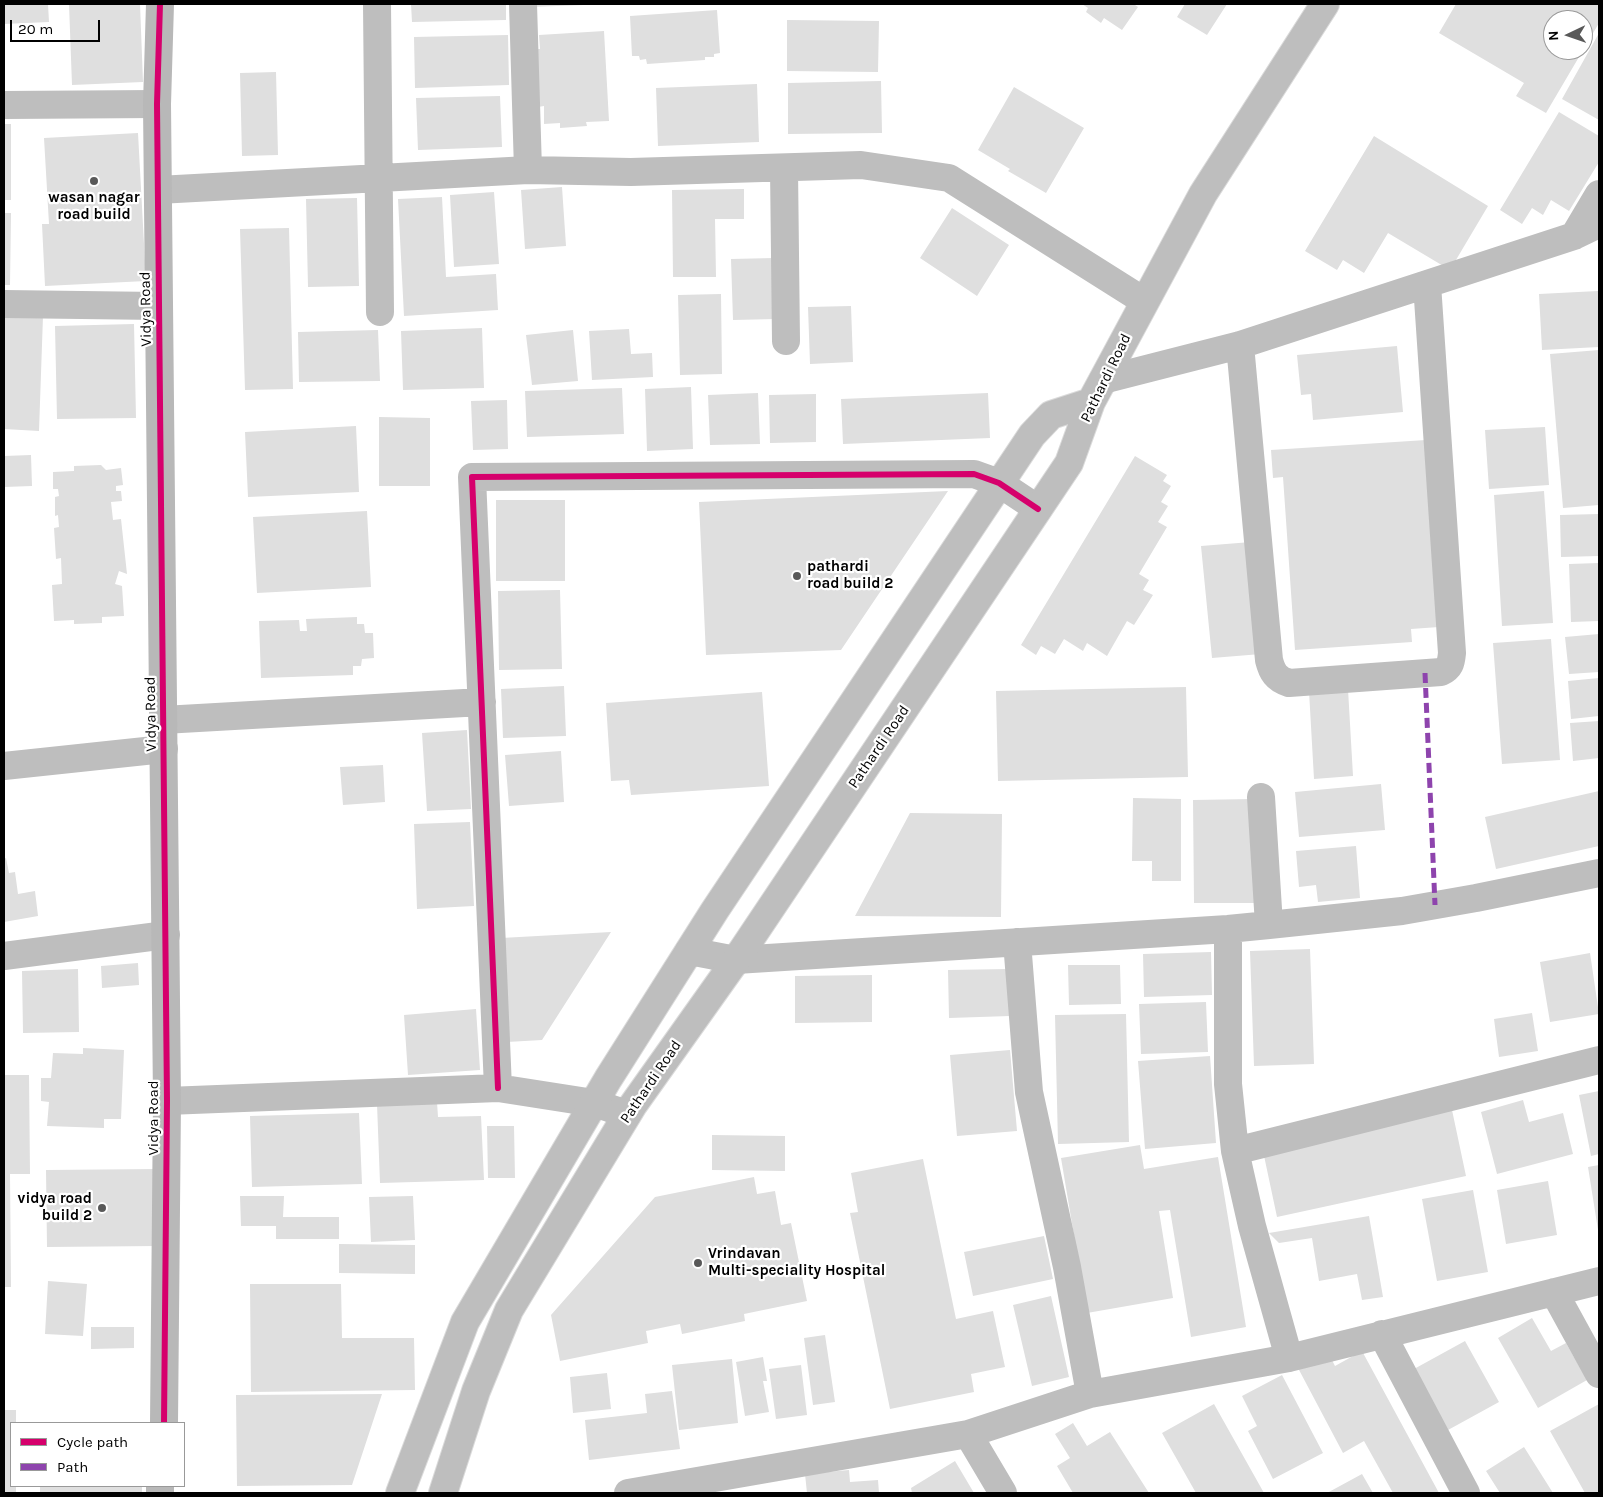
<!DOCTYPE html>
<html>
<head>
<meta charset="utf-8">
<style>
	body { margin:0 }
	#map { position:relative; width:1603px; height:1497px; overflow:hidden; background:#fff; font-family:Karla,sans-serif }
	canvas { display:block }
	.frame { position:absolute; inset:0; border:5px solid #000; pointer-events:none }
	.legend { position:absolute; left:10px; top:1422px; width:175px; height:65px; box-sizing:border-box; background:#fff; border:1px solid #999; margin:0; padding:6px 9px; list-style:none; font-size:15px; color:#000 }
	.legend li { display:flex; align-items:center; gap:10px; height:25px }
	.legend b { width:25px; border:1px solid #999 }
	.north { position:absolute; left:1543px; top:10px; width:50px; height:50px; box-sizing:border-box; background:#fff; border:1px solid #999; border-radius:50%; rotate:267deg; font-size:14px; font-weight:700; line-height:20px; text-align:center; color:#000 }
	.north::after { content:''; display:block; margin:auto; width:18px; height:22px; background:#595959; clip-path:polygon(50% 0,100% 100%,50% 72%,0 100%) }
	.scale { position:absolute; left:10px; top:20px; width:90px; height:22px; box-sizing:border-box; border:2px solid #000; border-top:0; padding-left:6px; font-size:15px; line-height:18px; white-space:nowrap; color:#000; -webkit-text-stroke:4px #fff; paint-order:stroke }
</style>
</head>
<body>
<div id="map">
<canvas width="1603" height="1497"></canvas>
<div class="frame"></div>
<ul class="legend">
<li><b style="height:6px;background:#d6006c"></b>Cycle path</li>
<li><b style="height:6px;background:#8e44ad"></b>Path</li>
</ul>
<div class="north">N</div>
<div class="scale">20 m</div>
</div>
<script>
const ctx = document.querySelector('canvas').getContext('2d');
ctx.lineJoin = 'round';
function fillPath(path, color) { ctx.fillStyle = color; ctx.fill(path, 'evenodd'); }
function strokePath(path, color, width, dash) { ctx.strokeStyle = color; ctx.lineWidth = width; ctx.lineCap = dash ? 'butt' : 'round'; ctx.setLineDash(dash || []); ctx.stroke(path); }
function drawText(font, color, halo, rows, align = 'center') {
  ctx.font = font + ' Karla,sans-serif'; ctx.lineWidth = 4.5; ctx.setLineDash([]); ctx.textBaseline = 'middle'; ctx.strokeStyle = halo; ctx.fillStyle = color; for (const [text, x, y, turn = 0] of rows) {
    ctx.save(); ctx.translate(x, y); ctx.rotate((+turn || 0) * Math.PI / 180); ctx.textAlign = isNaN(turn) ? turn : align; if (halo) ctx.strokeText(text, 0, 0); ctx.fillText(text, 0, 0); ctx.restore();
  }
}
fillPath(new Path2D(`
	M4 4H48L49 22 4 24Z
	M69 4H140L143 82 72 85Z
	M411 4H506V20L412 22Z
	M530 4H584V5L530 7Z
	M1082 4H1136L1135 5 1138 7 1122 30 1104 18 1101 23 1086 12 1088 8Z
	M1185 4H1227L1207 35 1177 17Z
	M1456 4H1599V23L1546 113 1516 96 1524 83 1439 33ZM1553 20H1583V50H1553Z
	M717 10 720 53 714 54V57H705V60L647 64 646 59 640 60 639 56H632L630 16Z
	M787 20 879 21 878 72 787 71Z
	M604 31 609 121 586 122 587 126 560 128V123L544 124V106L538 107 535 49H540L539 35Z
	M1599 33V120L1562 99Z
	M508 35 509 85 415 88 414 37Z
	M276 72 278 155 242 156 240 73Z
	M881 81 882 133 788 134V83Z
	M757 84 759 142 658 146 656 88Z
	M1014 87 1084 128 1046 193 1008 171 1010 169 978 150Z
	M500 96 502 147 418 150 416 98Z
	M1559 112 1599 136V162L1569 211 1551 200 1543 215 1532 208 1522 224 1500 210Z
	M4 124H11V200H4Z
	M138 133 146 281 45 286 42 224H49L44 138Z
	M1374 136 1488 206 1450 270 1388 233 1364 273 1343 260 1337 270 1305 251Z
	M562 187 566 246 525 249 521 190Z
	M744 189V219H715L716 277H673L672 190Z
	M494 192 499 264 454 267 450 195Z
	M442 197 446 277 496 274 498 310 404 316 398 199Z
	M357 198 359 286 308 287 306 199Z
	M952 208 1009 245 977 296 920 258Z
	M4 213H11L10 285H4Z
	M289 228 293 389 245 390 240 229Z
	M774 258 776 319 733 320 731 259Z
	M1598 291 1599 347 1542 350 1539 294Z
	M721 294 722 374 680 375 678 295Z
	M851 306 853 362 810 364 808 307Z
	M4 315 43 316 39 431 4 429Z
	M134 324 136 418 57 419 55 326Z
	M482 328 484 388 403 390 401 331Z
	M629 329 631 354 652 353 653 377 592 380 589 331Z
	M378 330 380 381 299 382 298 332Z
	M573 330 578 381 532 385 526 335Z
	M1397 346 1403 412 1313 420 1311 394 1301 395 1297 355Z
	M1599 350V505L1563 508 1550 354Z
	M691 387 693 449 647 451 645 389Z
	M622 388 624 434 527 437 525 391Z
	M758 393 760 444 710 445 708 395Z
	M988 393 990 438 843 444 841 399Z
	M816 394V442L770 443 769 395Z
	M507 400 508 449 473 450 471 401Z
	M379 417 430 418V486H379Z
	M356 426 359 492 248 497 245 432Z
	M1545 427 1549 485 1489 489 1485 430Z
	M1426 440 1439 627 1411 629 1412 642 1295 650 1283 477 1273 478 1271 450Z
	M31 455 32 486 4 487V456Z
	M1135 456 1167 475 1163 481 1171 486 1161 502 1168 506 1158 522 1167 527 1139 574 1149 580 1143 590 1153 595 1134 625 1127 621 1107 656 1087 643 1083 651 1064 639 1055 654 1041 646 1036 655 1021 645Z
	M101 465 106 470 121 468 123 485 116 486V491H121L122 501 111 502 113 520 121 519 127 574 119 571 115 584 122 586 124 616 102 617V623L74 624V620L54 621 52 585 62 584 61 558 56 559 54 528 59 527 58 515 55 516V497L59 496 58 489H53V472L74 471V466Z
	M948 491 841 650 706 655 699 502Z
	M1544 491 1553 623 1502 626 1494 495Z
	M496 500H565V581H496Z
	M367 511 371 587 257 593 253 517Z
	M1599 514V556L1561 557 1560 515Z
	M1251 542 1261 654 1212 658 1201 546Z
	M1599 563V621L1571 622 1569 564Z
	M560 590 562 669 499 670 498 591Z
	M357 617V624H364L365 633H373L374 658 362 659 361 666H353V675L261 678 259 621 299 620 300 631H307L306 619Z
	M1599 634V672L1569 674 1565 637Z
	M1551 639 1560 760 1502 764 1493 643Z
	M1599 678V716L1571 719 1568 681Z
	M564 686 566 736 503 738 501 689Z
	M1186 687 1188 777 998 781 996 691Z
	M1348 689 1353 776 1314 779 1309 691Z
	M762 692 769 786 631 795 629 780 611 781 606 703Z
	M1599 721V758L1573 761 1570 723Z
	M467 730 471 809 427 811 422 733Z
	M561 751 564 802 509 806 505 755Z
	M383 765 385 802 343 805 340 767Z
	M1381 784 1385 830 1299 837 1295 792Z
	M1599 791V846L1496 869 1485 817Z
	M1133 798 1181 799V881H1152V861H1132Z
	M1253 799 1255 903H1194L1193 800Z
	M910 813 1002 814 1001 917 855 916Z
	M470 822 474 906 417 909 414 824Z
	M1356 846 1360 898 1318 902 1316 885 1299 887 1296 851Z
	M6 858 9 873 15 872 18 894 35 891 38 916 4 922V859Z
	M611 932 542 1040 507 1042 501 938Z
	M1310 949 1314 1064 1254 1066 1250 951Z
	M1211 952 1212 995 1144 997 1143 954Z
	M1590 953 1599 1014 1550 1022 1540 962Z
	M138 963 139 985 102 988 101 966Z
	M1068 965H1120L1121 1004 1069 1005Z
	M78 969 79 1032 23 1033 22 971Z
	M1009 969 1010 1016 949 1018 948 970Z
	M872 975V1022L795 1023V976Z
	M1206 1002 1208 1052 1141 1054 1139 1004Z
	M476 1009 480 1070 408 1075 404 1015Z
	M1532 1013 1538 1051 1499 1057 1494 1019Z
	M1126 1014 1129 1142 1058 1144 1055 1015Z
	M83 1048 124 1050 121 1119H104V1128L47 1126 49 1102 41 1101V1078H51L53 1053 83 1054Z
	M1010 1050 1017 1131 957 1136 950 1055Z
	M1210 1056 1216 1143 1145 1149 1138 1061Z
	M4 1075H29L30 1174H10L11 1287H4Z
	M1599 1091V1154L1591 1156 1579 1095Z
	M1523 1100 1529 1122 1563 1113 1573 1154 1497 1174 1481 1112Z
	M437 1102 438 1117 481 1116 484 1180 380 1183 377 1104Z
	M1452 1110 1466 1176 1277 1217 1263 1151Z
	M359 1113 362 1184 252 1187 250 1116Z
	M487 1126H514L515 1178H488Z
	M712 1135 785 1136V1171L712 1170Z
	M1140 1145 1144 1169 1218 1157 1246 1327 1191 1337 1170 1210 1159 1211 1173 1298 1087 1313 1061 1158Z
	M923 1159 956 1319 993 1311 1005 1367 971 1374 974 1392 890 1409 850 1213 858 1212 851 1173Z
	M1599 1165V1230H1598L1588 1167Z
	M158 1169V1246L47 1247 46 1170Z
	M754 1177 757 1194 775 1191 781 1225 791 1223 807 1301 744 1314 745 1321 682 1334 680 1324 646 1331 648 1343 560 1361 551 1315 655 1197Z
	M1548 1181 1557 1235 1506 1244 1497 1190Z
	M1473 1190 1488 1272 1437 1281 1422 1199Z
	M240 1196H284L283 1217H339V1239H276V1226H241Z
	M413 1196 415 1240 371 1242 369 1197Z
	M1369 1216 1383 1297 1362 1300 1357 1274 1319 1281 1312 1238 1279 1243 1269 1233Z
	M1044 1236 1053 1279 973 1296 964 1252Z
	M339 1244 415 1245V1274L339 1273Z
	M48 1281 87 1284 83 1336 45 1334Z
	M250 1284H341L342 1338H414L415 1390 251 1392Z
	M1051 1296 1069 1377 1032 1386 1013 1305Z
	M1532 1318 1551 1351 1566 1343 1587 1380 1538 1408 1498 1338Z
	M91 1327H134V1348L91 1349Z
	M825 1335 835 1402 813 1405 804 1338Z
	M1465 1341 1499 1402 1448 1430 1414 1369Z
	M1362 1351 1439 1493H1393L1364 1441 1343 1453 1298 1368 1328 1352 1335 1366Z
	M763 1357 767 1381H763L769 1412 745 1416 736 1362Z
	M732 1359 738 1423 679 1430 672 1365Z
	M801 1365 807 1415 776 1419 769 1369Z
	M607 1373 611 1409 573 1413 570 1377Z
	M1282 1375 1323 1453 1273 1479 1248 1431 1257 1426 1242 1396Z
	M672 1391 680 1449 589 1460 585 1420 647 1413 645 1394Z
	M382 1394 352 1485 237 1486 236 1395Z
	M1214 1404 1264 1493H1196L1162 1433Z
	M1599 1404V1493H1585L1550 1431Z
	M4 1410H16V1423H11V1486H16V1493H4Z
	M1073 1423 1087 1446 1110 1432 1149 1493H1073L1057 1466 1070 1458 1055 1434Z
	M1524 1447 1553 1493H1500L1486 1471Z
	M955 1461 974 1493H912L911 1488Z
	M849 1470 850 1482 878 1480 879 1493H807L805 1474Z
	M1362 1474 1373 1493H1327Z
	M40 1486H142V1493H40Z`), '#dfdfdf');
const primary = new Path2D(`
	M400 1493 465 1322 608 1079 715 910 1032 435 1051 415 1091 402
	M443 1493 476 1391 509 1310 633 1105 736 960 1069 463 1091 402 1203 194 1325 4`);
strokePath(primary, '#dbdbdb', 30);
strokePath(new Path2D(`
	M377 4 380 312
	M523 4 528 170
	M4 105 157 104
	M784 168 786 341
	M158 190 528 170 631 172 861 165 949 178 1144 301
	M1574 236 1599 194
	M4 304 159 306
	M1240 345 1269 660C1272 672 1276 679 1289 683L1441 672C1450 668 1451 663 1452 653L1427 284
	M1103 380 1240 345 1574 236 1599 224
	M163 720 482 702
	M4 766 164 749
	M1261 797 1269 925
	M1228 929V1084L1235 1151 1252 1226 1289 1358
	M1017 942 1029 1092 1067 1267 1090 1394
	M689 951 736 960 1228 929 1269 925 1402 911 1476 898 1599 873
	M4 956 166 935
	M498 1088 472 477 974 474 999 483 1038 509
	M167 1101 498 1088 594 1103 627 1114
	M1235 1151 1599 1060
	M1554 1292 1599 1374
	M1382 1334 1466 1493
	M968 1434 1003 1493
	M628 1493 968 1434 1090 1394 1289 1358 1599 1281`), '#bebebe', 28);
strokePath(new Path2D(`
	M160 4 157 104 167 1101 164 1423
	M160 1493V1486`), '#b8b8b8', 28);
strokePath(primary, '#bebebe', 28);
strokePath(new Path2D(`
	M1425 673 1435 905`), '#8e44ad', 5, [10, 5]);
strokePath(new Path2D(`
	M160 4 157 104 167 1101 164 1423
	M498 1088 472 477 974 474 999 483 1038 509`), '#d6006c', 6);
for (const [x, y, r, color] of [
	[94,181,5,"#595959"],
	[797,576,5,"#595959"],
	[102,1208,5,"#595959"],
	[698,1263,5,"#595959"]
]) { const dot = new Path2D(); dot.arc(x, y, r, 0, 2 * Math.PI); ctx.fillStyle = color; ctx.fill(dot); strokePath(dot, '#fff', 2); }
drawText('bold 15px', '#000', '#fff', [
	["wasan nagar",94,198,"center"],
	["road build",94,215,"center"],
	["pathardi",807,567],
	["road build 2",807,584],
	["vidya road",92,1199,"right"],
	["build 2",92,1216,"right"],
	["Vrindavan",708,1254],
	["Multi-speciality Hospital",708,1271]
], 'left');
drawText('15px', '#000', '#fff', [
	["Vidya Road",146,309,-91],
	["Pathardi Road",1106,378,-64],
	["Vidya Road",151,714,-91],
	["Pathardi Road",879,747,-56],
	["Pathardi Road",651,1082,-56],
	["Vidya Road",154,1118,-90]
]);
</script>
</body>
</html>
